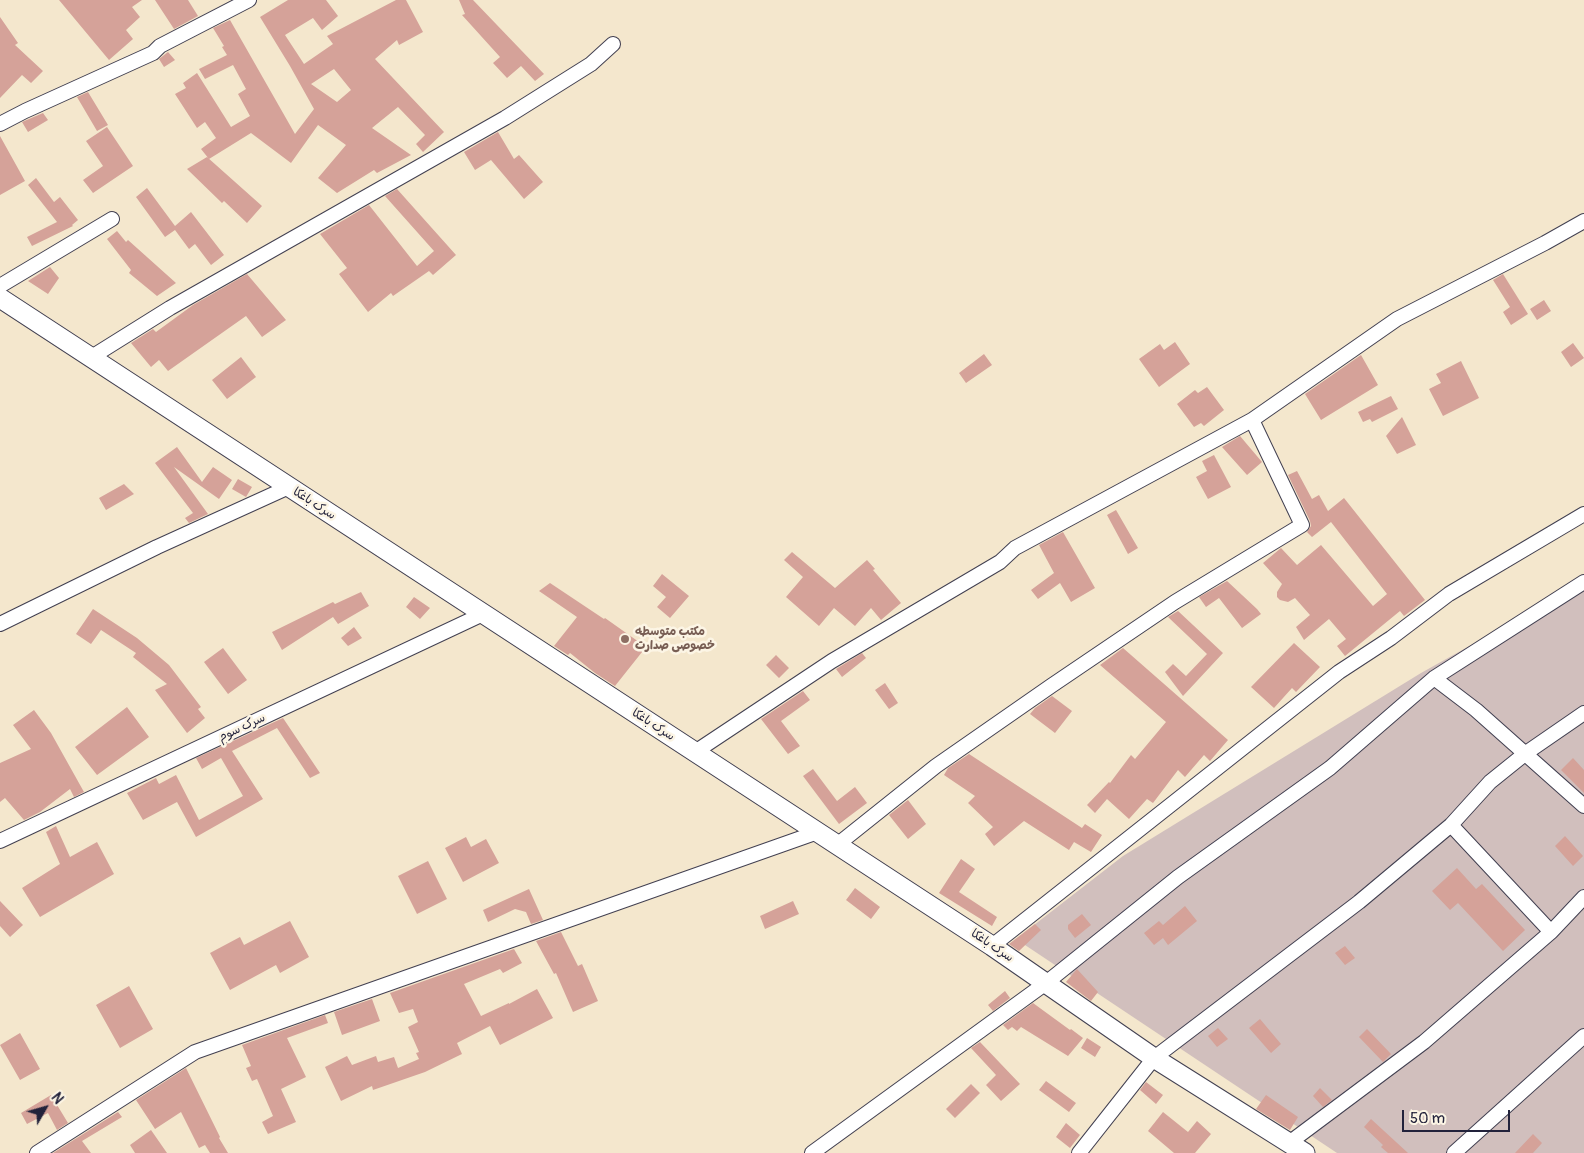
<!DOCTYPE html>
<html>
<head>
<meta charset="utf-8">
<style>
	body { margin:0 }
	#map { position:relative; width:1584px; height:1153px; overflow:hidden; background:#f4e7cd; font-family:Pangolin,sans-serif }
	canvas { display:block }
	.north { position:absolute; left:20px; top:1083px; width:50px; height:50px; -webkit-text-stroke:4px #fcf5e5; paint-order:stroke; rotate:52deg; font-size:14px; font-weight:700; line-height:20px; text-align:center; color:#22223b }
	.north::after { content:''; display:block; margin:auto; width:18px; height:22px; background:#22223b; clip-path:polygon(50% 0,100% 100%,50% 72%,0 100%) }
	.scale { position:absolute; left:1402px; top:1110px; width:108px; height:22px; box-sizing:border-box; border:2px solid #22223b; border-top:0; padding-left:6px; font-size:15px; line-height:18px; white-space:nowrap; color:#22223b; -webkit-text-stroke:4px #fcf5e5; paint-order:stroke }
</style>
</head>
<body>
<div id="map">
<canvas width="1584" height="1153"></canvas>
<div class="north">N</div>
<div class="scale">50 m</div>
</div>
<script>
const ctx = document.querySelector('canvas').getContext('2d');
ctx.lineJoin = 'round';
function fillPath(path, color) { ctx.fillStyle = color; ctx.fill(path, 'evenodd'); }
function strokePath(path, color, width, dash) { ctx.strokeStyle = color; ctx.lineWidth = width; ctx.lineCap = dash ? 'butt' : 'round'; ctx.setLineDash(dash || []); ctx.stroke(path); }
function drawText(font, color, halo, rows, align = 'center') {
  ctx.font = font + ' Pangolin,"Playpen Sans Arabic",sans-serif'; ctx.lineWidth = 5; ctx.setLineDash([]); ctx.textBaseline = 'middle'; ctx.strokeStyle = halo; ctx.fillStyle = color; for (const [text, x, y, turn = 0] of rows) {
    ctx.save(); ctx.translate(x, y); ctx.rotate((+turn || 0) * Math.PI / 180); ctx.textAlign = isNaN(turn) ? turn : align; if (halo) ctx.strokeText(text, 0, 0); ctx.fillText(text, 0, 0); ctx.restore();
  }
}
fillPath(new Path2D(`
	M1584 582V1153H1337L1016 939 1123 856 1421 673Z`), '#d1bfbd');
fillPath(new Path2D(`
	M59 0H142L132 7 140 17 126 30 133 39 109 60Z
	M155 0H188L198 16 174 29Z
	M288 0H326L338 16 322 30 313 18 285 35 304 64 333 44 327 36 396 0H406L423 32 399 45 397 40 375 59 444 132 423 152 416 144 425 135 398 107 372 128 411 155 377 173 374 170 337 193 318 178 346 145 318 125 291 163 251 133 209 159 201 149 216 138 205 122 197 128 175 94 186 88 183 83 197 73 231 127 250 116 238 94 246 89 233 65 205 79 199 69 227 55 222 47 224 46 213 28 230 20 295 134 314 109 290 66 260 17ZM334 69 351 90 337 102 311 84Z
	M459 0H473L544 74 535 81 521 66 507 78 493 63 500 57 462 15 465 14Z
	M0 17 18 43 15 45 43 71 31 83 22 75 0 98Z
	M168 52 175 60 164 67 159 59Z
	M88 92 108 125 97 131 77 97Z
	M43 113 48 120 28 132 22 122Z
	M107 127 133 166 93 193 83 180 103 166 86 141Z
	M498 132 514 159 519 155 543 182 524 199 491 160 475 170 464 152Z
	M0 136 25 181 0 195Z
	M207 157 262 206 247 223 224 201 222 203 187 169Z
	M36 178 54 202 60 197 78 220 72 225 73 226 32 246 27 237 57 222 28 185Z
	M147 188 175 226 191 212 224 255 211 265 195 244 189 249 175 230 165 237 136 197Z
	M397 189 456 255 433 275 429 271 393 296 391 293 368 312 339 274 347 268 320 234 369 205 417 266 434 251 385 196Z
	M117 231 126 242 128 240 176 283 157 296 129 273 131 270 107 239Z
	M50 267 59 278 48 294 28 281Z
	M247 274 286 320 262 337 246 316 168 371 159 360 151 367 131 343 153 329 156 332 193 305Z
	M1503 274 1528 314 1511 325 1503 312 1510 307 1493 280Z
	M1544 300 1551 311 1537 320 1530 309Z
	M1175 342 1190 364 1159 387 1139 359 1160 344 1164 350Z
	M1573 343 1584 358 1571 367 1561 352Z
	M984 354 992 365 966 383 959 373Z
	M1361 355 1378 385 1321 420 1305 394Z
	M241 357 256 377 227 399 212 380Z
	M1461 361 1479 398 1443 416 1429 389 1441 383 1436 374Z
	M1207 387 1224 410 1204 426 1201 423 1194 427 1177 404 1195 390 1198 393Z
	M1391 396 1398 409 1372 422 1370 419 1363 422 1358 412Z
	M1402 417 1416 445 1397 454 1386 436Z
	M1240 436 1262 462 1247 475 1222 447Z
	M177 447 202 482 213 467 232 480 219 499 174 467 208 514 189 523 185 518 193 513 155 463Z
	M1214 455 1231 487 1208 499 1196 477 1207 471 1202 461Z
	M1297 471 1312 499 1319 495 1328 511 1344 498 1425 600 1404 616 1400 611 1345 656 1337 646 1346 639 1329 619 1304 640 1296 627 1310 615 1295 598 1288 602 1280 600 1277 597V592L1282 584 1263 563 1281 548 1297 565 1321 545 1373 606 1387 594 1331 522 1312 537 1307 532 1311 526 1310 521 1288 475Z
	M238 479 252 487 246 497 232 489Z
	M124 484 134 494 106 510 99 498Z
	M1116 510 1138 548 1128 554 1107 515Z
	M1063 532 1095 588 1071 602 1060 583 1038 599 1031 590 1054 573 1039 545Z
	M792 552 835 588 867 560 875 569 873 570 901 603 881 620 871 608 855 626 834 608 819 626 786 597 803 577 784 560Z
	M662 574 689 596 670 618 657 607 666 597 653 586Z
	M1227 581 1257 609 1261 614 1242 628 1219 598 1206 607 1199 597Z
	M550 583 604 619 605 618 646 647 615 686 595 673 570 653 568 655 554 646 577 617 539 591Z
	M361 592 369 606 338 624 333 617 282 650 272 632 333 602 335 604Z
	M414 597 430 608 420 619 406 607Z
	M93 609 137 638 169 665 201 707 198 709 205 718 187 733 155 690 167 684 133 657 136 653 101 630 91 644 76 634Z
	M1178 611 1223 653 1183 696 1165 672 1173 664 1186 676 1207 654 1168 617Z
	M354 627 362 638 348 646 341 638Z
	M1294 643 1320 667 1296 692 1292 688 1274 708 1251 687Z
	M223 648 247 680 228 694 204 662Z
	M1123 648 1228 740 1210 761 1204 755 1185 777 1178 770 1153 803 1147 799 1129 819 1107 799 1095 813 1087 805 1109 782 1110 783 1131 755 1135 759 1166 722 1100 665Z
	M862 653 866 658 842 677 836 669Z
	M776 655 789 668 779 678 766 665Z
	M885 683 898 703 889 709 875 690Z
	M803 691 810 700 781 721 800 746 788 754 761 719Z
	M1052 696 1072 711 1055 733 1030 714 1035 708Z
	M127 707 149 737 97 775 75 747Z
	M34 710 51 733 84 792 74 797 70 789 40 812 24 820 5 798 0 802V763L31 749 13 725Z
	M283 718 320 773 310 778 277 728 232 751 263 799 196 837 177 802 143 820 127 793 156 778 159 784 176 775 199 820 243 796 221 758 202 769 196 758Z
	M969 754 1082 828 1085 824 1102 835 1091 852 1074 842 1069 850 1024 821 994 846 985 834 993 827 968 803 975 796 944 775 948 768Z
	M1573 758 1584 770V793L1561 770Z
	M813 769 837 801 855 787 867 803 839 824 803 776Z
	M908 800 926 824 908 839 889 815Z
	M56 826 70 857 97 842 114 874 40 917 22 888 60 864 46 832Z
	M1565 836 1583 856 1573 866 1555 846Z
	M466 837 471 847 486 839 499 863 463 882 445 848Z
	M961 859 975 869 959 892 997 917 992 926 939 893Z
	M428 861 447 899 417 914 398 876Z
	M1457 868 1476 889 1482 884 1525 930 1503 951 1458 903 1450 910 1432 891Z
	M855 888 880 907 871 919 846 900Z
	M529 889 543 920 531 924 526 912 515 909 488 922 483 910Z
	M0 901 23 925 10 937 0 926Z
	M793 901 799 914 765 929 760 916Z
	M1185 906 1197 921 1168 945 1163 938 1154 945 1144 933 1159 921 1163 925Z
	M1082 914 1091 925 1075 938 1068 929V925Z
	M290 921 309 957 280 973 276 965 230 990 210 953 240 937 244 945Z
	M1035 924 1041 930 1019 951 1009 944Z
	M561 932 578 966 582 964 598 1001 573 1012 556 973 554 974 536 941Z
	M1345 946 1355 958 1345 965 1335 953Z
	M514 949 522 963 503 973 500 969 464 984 481 1016 509 1003V1004L537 989 553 1018 500 1045 490 1026 457 1043 462 1054 425 1072 373 1090 372 1086 341 1101 325 1067 347 1056 352 1065 376 1056 378 1062 394 1057 398 1068 419 1059 416 1053 419 1052 408 1027 418 1022 413 1009 399 1013 390 993Z
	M1077 969 1098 992 1091 1001 1066 982Z
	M129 986 153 1029 120 1048 96 1005Z
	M1005 991 1010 998 993 1011 988 1005Z
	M372 999 380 1021 342 1035 334 1012Z
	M1033 1003 1070 1030 1071 1029 1083 1038 1068 1056 1021 1027 1017 1031 1012 1027 1008 1030 1003 1025Z
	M325 1015 328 1023 287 1038 306 1077 281 1089 296 1122 268 1134 262 1122 273 1116 257 1079 252 1081 246 1068 251 1066 242 1045Z
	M1260 1019 1281 1044 1271 1053 1249 1028Z
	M1218 1028 1228 1039 1217 1047 1208 1036Z
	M1367 1029 1391 1054 1383 1062 1359 1037Z
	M20 1033 40 1069 20 1080 0 1045Z
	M1087 1038 1101 1047 1095 1057 1081 1048Z
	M980 1042 1020 1084 1001 1101 986 1085 996 1075 971 1048Z
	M186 1068 220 1137 219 1138 228 1153H210L205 1145 199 1148 181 1112 155 1129 136 1100Z
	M1046 1081 1076 1103 1069 1112 1039 1090Z
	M1146 1082 1163 1095 1156 1104 1140 1090Z
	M971 1084 980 1093 955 1118 946 1109Z
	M1320 1088 1332 1100 1323 1107 1313 1096Z
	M51 1095 68 1123 57 1130 48 1113 27 1124 21 1113Z
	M1266 1095 1298 1117 1290 1130 1256 1109Z
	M118 1112 122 1117 82 1141 91 1153H53Z
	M1163 1112 1188 1132 1197 1121 1211 1134 1195 1153H1174L1148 1131Z
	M1371 1119 1408 1153H1388L1381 1147 1383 1145 1364 1127Z
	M1066 1123 1080 1135 1070 1148 1056 1137Z
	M151 1130 167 1153H135L130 1145Z
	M1533 1134 1542 1143 1533 1153H1515Z`), '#d5a299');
const street = new Path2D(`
	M0 124 25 111 153 53 160 46 249 0
	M0 286 112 219
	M90 358 170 308 505 118 591 64 613 44
	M0 624 157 547 289 487
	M1434 678 1476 710 1584 806
	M695 752 832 661 1000 562 1015 548 1252 420 1397 319 1545 243 1584 221
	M1451 825 1551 932
	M0 841 483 614
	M837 845 936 766 1051 686 1175 602 1302 525 1252 420
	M992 946 1339 672 1391 638 1449 594 1584 514
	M1289 1143 1424 1042 1551 932 1584 897
	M37 1153 195 1052 818 832
	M812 1153 1046 983 1178 877 1330 768 1434 678 1584 582
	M1079 1153 1154 1058 1359 902 1451 825 1490 782 1526 753 1584 713
	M1454 1153 1584 1036`);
const secondary = new Path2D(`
	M0 298 992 946 1154 1058 1305 1153`);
strokePath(street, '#424051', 16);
strokePath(secondary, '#424051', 21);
strokePath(street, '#fff', 14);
strokePath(secondary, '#fff', 19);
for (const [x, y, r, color] of [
	[625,639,5,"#8d6e63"]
]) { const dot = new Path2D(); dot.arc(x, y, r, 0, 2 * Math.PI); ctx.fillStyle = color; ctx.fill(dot); strokePath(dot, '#fcf5e5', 2); }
drawText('12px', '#22223b', '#fcf5e5', [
	["سرک باغکا",314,504,33],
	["سرک باغکا",653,725,33],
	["سرک سوم",242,728,-25],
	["سرک باغکا",992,946,34]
]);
drawText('bold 12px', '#785e54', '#fcf5e5', [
	["مکتب متوسطه",635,632],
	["خصوصی صدارت",635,646]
], 'left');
</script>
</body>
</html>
